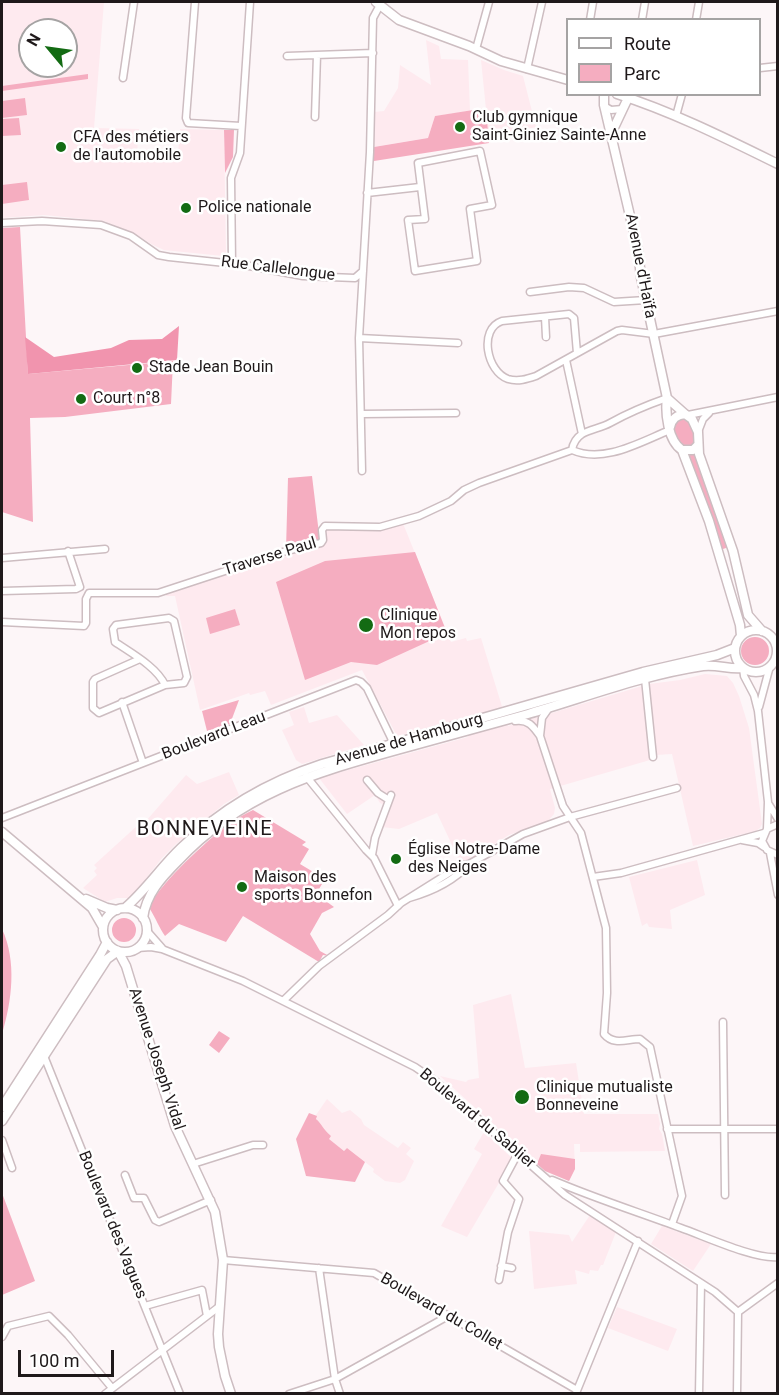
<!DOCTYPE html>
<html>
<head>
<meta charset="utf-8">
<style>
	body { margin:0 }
	#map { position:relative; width:779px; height:1395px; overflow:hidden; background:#fdf6f8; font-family:Roboto,sans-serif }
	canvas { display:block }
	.frame { position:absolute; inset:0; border:3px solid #1f191a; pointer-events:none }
	.legend { position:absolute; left:566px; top:18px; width:195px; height:78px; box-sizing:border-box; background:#fff; border:2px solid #a5a3a3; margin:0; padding:8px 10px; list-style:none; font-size:18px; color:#1f191a }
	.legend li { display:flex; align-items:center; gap:12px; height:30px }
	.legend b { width:30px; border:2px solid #a5a3a3 }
	.north { position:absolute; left:18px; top:18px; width:60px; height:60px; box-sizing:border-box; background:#fff; border:2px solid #a5a3a3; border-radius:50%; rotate:299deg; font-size:16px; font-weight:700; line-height:24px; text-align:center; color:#1f191a }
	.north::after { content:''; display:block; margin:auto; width:21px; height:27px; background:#136b13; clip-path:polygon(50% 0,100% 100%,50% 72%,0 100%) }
	.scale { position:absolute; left:18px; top:1350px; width:96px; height:27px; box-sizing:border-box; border:3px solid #1f191a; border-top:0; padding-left:8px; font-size:18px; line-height:21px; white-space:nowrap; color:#1f191a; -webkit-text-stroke:4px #fff; paint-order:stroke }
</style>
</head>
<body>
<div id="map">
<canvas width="779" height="1395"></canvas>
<div class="frame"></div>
<ul class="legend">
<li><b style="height:8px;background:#fff"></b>Route</li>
<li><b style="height:16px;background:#f5adc0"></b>Parc</li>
</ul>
<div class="north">N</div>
<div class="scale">100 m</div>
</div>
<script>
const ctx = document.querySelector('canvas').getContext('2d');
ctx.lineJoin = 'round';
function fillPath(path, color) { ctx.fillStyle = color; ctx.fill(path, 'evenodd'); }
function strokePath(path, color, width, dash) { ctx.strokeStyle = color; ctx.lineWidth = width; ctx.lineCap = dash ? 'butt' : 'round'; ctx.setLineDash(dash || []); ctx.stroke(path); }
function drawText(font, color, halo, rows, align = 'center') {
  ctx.font = font + ' Roboto,sans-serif'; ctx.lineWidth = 5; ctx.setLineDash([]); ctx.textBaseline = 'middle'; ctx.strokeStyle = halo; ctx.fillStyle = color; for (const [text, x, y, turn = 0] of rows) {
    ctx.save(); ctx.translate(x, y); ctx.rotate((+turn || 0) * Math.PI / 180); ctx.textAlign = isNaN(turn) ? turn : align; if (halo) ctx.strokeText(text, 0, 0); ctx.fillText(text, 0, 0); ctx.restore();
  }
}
fillPath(new Path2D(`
	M2 2H104L94 128 139 129 137 153 178 154 180 129 224 130 226 253 223 256 164 250 153 245 135 234 104 221 44 215 2 218ZM30 30H66V66H30Z
	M426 40 439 46 441 59 468 60 470 111 435 116 428 138 374 147V112L384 111 398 88 400 65 431 85Z
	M481 60 504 70 523 76 536 127 489 139Z
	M402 521 451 642 466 638 467 641 481 638 508 726 649 684 680 680 705 674 727 676 733 683 739 696 749 728 762 824 760 828 756 831 693 846 672 754 656 755 650 760 550 789 555 808 554 814 548 821 509 835 461 864 437 813 399 829 382 827 389 807 380 803 375 795 347 814 319 778 468 737 456 720 397 736 362 670 271 705 265 691 250 695 249 693 200 710 175 596H166V591L296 549 322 544 324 529 383 528Z
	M304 707 309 723 337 715 364 745 302 764 296 760 282 730 294 725 289 712Z
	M229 772 239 795 224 804 175 845 162 858 133 895 129 898H117L105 902 83 888 97 875 94 871 97 868 94 865 138 825 146 821 186 775 197 784Z
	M697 860 705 895 670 910 672 929 649 927 647 923 642 926 629 877Z
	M511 994 525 1068 576 1063 584 1114H658L660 1124 659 1129 662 1134 665 1151 580 1152V1144H574L575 1169 569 1181 545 1171 440 1076 466 1082 468 1080 479 1078 473 1005Z
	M327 1099 342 1113 350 1110 361 1119 364 1125 398 1148 403 1142 411 1148 406 1154 414 1161 405 1180 400 1183 385 1181 373 1172 374 1169 347 1148 344 1151 328 1139 316 1118V1115Z
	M484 1132 513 1159 467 1237 441 1226 482 1154 474 1149Z
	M590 1215 616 1232 603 1265H601L598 1271 590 1270 589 1274 575 1270 577 1284 534 1289 529 1231 569 1235 572 1242Z
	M662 1226 711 1244 693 1271 651 1244Z
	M617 1307 677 1329 668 1351 608 1328Z`), '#feeaef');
fillPath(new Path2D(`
	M88 74V79L2 91V86Z
	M25 98 27 115 2 118V101Z
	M486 108 489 143 374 161V147L428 138 435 116Z
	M19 118 21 135 2 136V119Z
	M224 130H234L233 157 225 173Z
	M27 182 29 200 2 204V185Z
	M20 227 28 374 173 361 171 404 65 417 30 418 33 522 2 512V228Z
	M683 417 687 419 694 430 695 442 692 446 683 447C677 439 672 432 675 422Z
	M695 452 729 547 720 550 687 456 689 454Z
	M312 476 320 542 286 549 288 478Z
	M415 552 447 633 377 665 351 662 305 680 276 582 325 561Z
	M235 609 240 625 210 634 206 618Z
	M741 651a14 14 0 1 1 28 0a14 14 0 1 1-28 0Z
	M239 700 230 724 207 731 202 711Z
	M253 810 306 842 302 845 309 849 300 864 325 879 316 894 334 907 322 913 310 934 320 951 329 956 323 955 319 962 243 916 226 942 179 924 165 936C159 927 156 919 150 909 151 891 209 839 225 827 233 820 243 815 253 810Z
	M112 930a12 12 0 1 1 24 0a12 12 0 1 1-24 0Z
	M2 929C17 961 12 1001 2 1034Z
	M219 1031 230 1038 219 1053 209 1045Z
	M309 1113 317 1116 316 1119C322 1124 322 1128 331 1136L329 1139 344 1151 347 1148 365 1162 355 1182 306 1176 296 1139Z
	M541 1154 575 1159V1169L569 1181 545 1171 537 1164Z
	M2 1193 35 1281 2 1295Z`), '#f5adc0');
fillPath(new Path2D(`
	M179 326 177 360 28 374 25 337 54 357 111 348 129 340 162 339Z`), '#f194ae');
const minor = new Path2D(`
	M195 2 186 118 188 123 241 126
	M590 20 593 2
	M642 20 645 2
	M696 20 699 2
	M476 49 489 2
	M287 56 373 53
	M760 68 778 66
	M527 69 542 2
	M123 78 134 2
	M604 106 611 110 623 109
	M676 116 682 94
	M315 117 317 55
	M480 151 492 205 470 209 477 261 415 271 408 220 425 219 418 163Z
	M367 193 420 187
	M2 223 42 221 101 225 131 236 158 255 169 257 244 265 303 276 355 278 363 271
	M232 263 231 178 240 153 250 2
	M530 292 569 287 584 288 614 302 646 300
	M545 317 546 337
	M359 338 458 343
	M577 353 574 318 569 314 502 321C478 329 487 372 508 379 518 382 527 379 536 376L617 331 622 330 654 334 778 311
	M566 360 582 434
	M362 414 456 413
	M688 415 778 397
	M698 432 703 419 709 413
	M572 450C573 443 576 438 582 434 591 429 601 428 610 423 628 413 647 405 667 398
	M572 450C604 464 640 442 670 430
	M362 471 359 338 370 152 373 18 380 5
	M2 558 105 549
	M2 591 76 589 80 587 68 551
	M2 622 84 626 86 623V599L89 593H158L286 551 321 543 323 540 322 530 325 526 380 527 419 516 451 501 464 490 479 483 572 450
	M140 659 95 679 93 682V708L99 713 165 685C157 667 131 653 115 642L113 629 116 625 169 618 174 621 187 677 184 683 165 685
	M743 668 744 676 754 695 758 711 768 802 767 829
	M645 679 653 757
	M122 702 143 763
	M759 707 770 666
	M549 708 542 718 540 736 563 806 581 833 606 928 607 993 604 1034C614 1046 627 1039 640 1039L650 1047 682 1196 672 1224
	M515 721C528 719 533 726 540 736
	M306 776 366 850 374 858 398 906
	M367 780 378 793 389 800
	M768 803 778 819
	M2 818 356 680 361 682 367 688 394 744
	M778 824 767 829 762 841 767 850 778 855
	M742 840 758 843 764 847
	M770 853 778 895
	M372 855 375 838 391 795
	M593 877 621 873 764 833
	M409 898C430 892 454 881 469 864L523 834 570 817 677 788
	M147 931 162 948
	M137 948 151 947 162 949 243 981 415 1067 434 1080 565 1195 715 1292 738 1312
	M283 1001 319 966 388 915 401 903 460 866 469 864
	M723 1022 725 1195
	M44 1056 180 1394
	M667 1129H778
	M2 1140 12 1168
	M193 1164 253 1145H263
	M125 1175 134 1198H144L155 1220 159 1222 211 1200
	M552 1180C594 1198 638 1212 681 1228 704 1236 756 1260 778 1257
	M223 1260 374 1273 577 1390
	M501 1266 512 1268
	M319 1268 335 1379 340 1394
	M499 1280 508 1232 519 1199 503 1181 518 1153
	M145 1306 202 1290 207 1316
	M738 1312 778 1283
	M2 1337 8 1326 49 1316 68 1335 112 1388
	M576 1393 638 1241
	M105 1394 220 1306
	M289 1394 335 1379 448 1316
	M699 1394 701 1283
	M737 1394 738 1312`);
const tertiary = new Path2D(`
	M376 2 399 20 469 46 501 61 568 80
	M604 94V105L638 250 641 277 667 398C665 413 668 441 682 450H693L698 445
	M617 94C673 112 725 138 778 164
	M611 134 628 98
	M667 398 685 414
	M670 427C672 419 676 415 685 414L692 419 698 432 699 454 733 551 748 615 762 631
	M682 450 709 521 740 625 741 636
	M735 651a21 21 0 1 1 42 0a21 21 0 1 1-42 0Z
	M2 832 92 908 103 927
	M86 899 107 908 117 910
	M125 908C146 890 161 867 181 848 221 809 270 781 322 764L643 672 717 655 735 648
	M103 930a22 22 0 1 1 44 0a22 22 0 1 1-44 0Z
	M143 918C146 894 162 877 178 861 241 794 311 774 397 750 441 738 484 726 528 714 586 697 643 675 703 666 717 664 730 670 743 668
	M118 951 126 966 175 1126 215 1212 223 1260 218 1334 219 1347 225 1376 231 1394
	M2 1107 100 955 107 942
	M2 1121 107 959 118 951`);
strokePath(minor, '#cdbdc1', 9);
strokePath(tertiary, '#cdbdc1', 11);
strokePath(minor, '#fff', 6);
strokePath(tertiary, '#fff', 8);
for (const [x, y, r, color] of [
	[460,127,6,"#136b13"],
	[61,147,6,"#136b13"],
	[186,208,6,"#136b13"],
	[137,368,6,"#136b13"],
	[81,399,6,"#136b13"],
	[366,625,8,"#136b13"],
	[396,859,6,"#136b13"],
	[242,887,6,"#136b13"],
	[522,1097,8,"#136b13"]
]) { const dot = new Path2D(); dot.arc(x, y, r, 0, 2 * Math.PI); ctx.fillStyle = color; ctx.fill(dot); strokePath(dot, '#fff', 2); }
drawText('16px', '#1f191a', '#fff', [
	["Club gymnique",472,118],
	["Saint-Giniez Sainte-Anne",472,136],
	["CFA des métiers",73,138],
	["de l'automobile",73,156],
	["Police nationale",198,208],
	["Stade Jean Bouin",149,368],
	["Court n°8",93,399],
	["Clinique",380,616],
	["Mon repos",380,634],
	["Église Notre-Dame",408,850],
	["des Neiges",408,868],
	["Maison des",254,878],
	["sports Bonnefon",254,896],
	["Clinique mutualiste",536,1088],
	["Bonneveine",536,1106]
], 'left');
drawText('16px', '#1f191a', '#fff', [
	["Avenue d'Haïfa",640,266,79],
	["Rue Callelongue",278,269,7],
	["Traverse Paul",270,557,-17],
	["Boulevard Leau",214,736,-21],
	["Avenue de Hambourg",409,740,-16],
	["Avenue Joseph Vidal",156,1059,72],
	["Boulevard du Sablier",477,1119,40],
	["Boulevard des Vagues",112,1225,68],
	["Boulevard du Collet",441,1312,30]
]);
ctx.letterSpacing = '1.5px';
drawText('20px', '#1f191a', '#fff', [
	["BONNEVEINE",205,830]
]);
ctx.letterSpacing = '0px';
</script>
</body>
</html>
